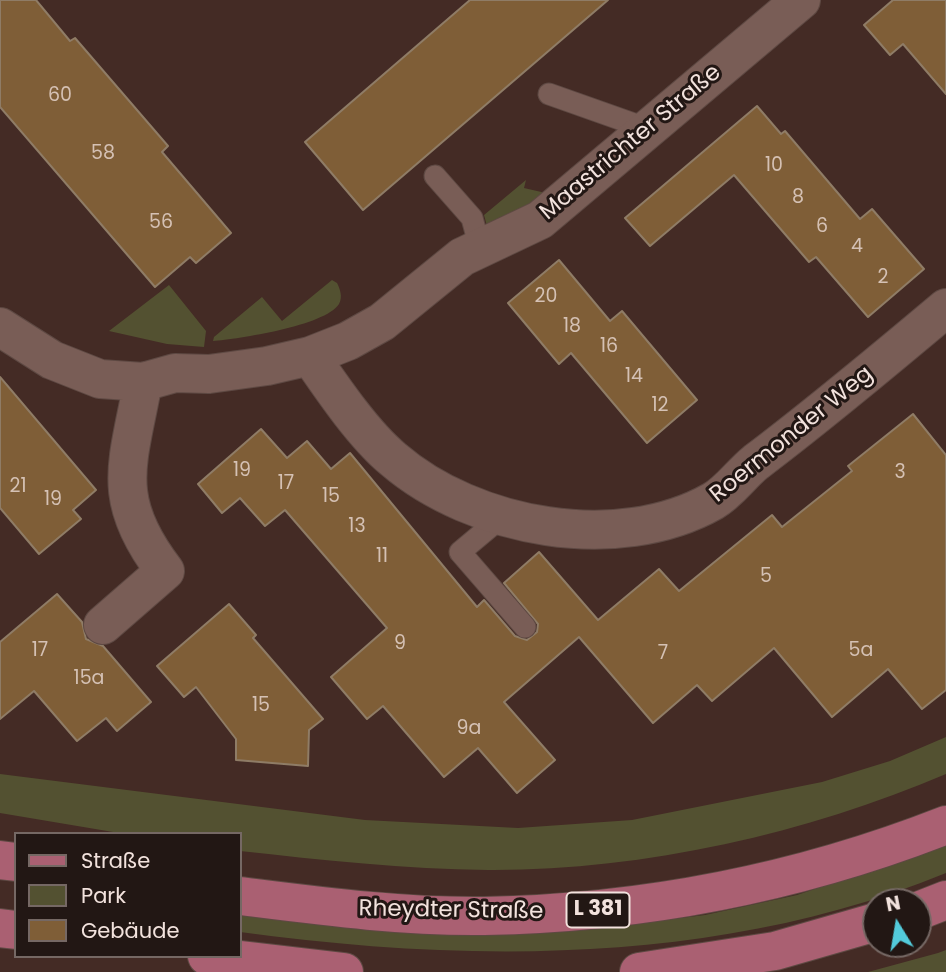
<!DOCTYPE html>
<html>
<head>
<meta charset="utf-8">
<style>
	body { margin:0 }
	#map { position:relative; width:946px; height:972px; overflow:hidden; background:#442b25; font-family:Poppins,sans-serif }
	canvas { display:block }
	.legend { position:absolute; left:14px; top:832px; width:228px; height:126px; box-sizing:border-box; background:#221714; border:2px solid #756864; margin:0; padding:9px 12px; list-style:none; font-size:21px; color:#f2e2dd }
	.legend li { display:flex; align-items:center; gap:14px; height:35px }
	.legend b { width:35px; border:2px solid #756864 }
	.north { position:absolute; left:862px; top:888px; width:70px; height:70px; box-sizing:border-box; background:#221714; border:2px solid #756864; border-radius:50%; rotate:349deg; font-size:19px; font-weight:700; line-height:28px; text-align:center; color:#f2e2dd }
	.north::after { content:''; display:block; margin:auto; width:24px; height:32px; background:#53cbdb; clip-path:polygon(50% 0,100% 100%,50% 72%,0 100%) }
</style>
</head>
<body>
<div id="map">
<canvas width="946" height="972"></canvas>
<ul class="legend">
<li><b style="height:9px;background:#aa6072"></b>Straße</li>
<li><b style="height:19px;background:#535131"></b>Park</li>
<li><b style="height:19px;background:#7f5e37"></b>Gebäude</li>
</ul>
<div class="north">N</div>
</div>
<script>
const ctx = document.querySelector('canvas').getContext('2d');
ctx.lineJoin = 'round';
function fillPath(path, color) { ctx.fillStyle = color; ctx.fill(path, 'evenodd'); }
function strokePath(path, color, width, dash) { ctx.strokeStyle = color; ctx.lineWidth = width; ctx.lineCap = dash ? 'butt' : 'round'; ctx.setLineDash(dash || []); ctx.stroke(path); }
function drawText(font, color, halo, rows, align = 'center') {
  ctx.font = font + ' Poppins,sans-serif'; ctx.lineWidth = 6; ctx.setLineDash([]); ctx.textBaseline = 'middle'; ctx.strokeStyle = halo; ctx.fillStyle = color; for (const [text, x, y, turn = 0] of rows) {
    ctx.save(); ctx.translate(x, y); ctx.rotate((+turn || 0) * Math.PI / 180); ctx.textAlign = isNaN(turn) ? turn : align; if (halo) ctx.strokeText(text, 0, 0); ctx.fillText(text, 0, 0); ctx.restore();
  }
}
fillPath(new Path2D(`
	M526 180 524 188 550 194 487 226 484 215Z
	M332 280 337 283C340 289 343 297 339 304 325 326 238 339 213 341L214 337 262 297 282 321Z
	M169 285 206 331 204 347 167 344 109 331Z
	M946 737V774C806 834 640 871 488 870 405 869 322 860 240 851V834H125L0 813V774L365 820 518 828 632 820 822 782 890 761Z
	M946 845V873C725 964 474 964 240 932V914L495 934 600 928 705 915 797 895Z
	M946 950V972H868L938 953Z`), '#535131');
const building = new Path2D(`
	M0 0H36L70 41 75 38 168 146 162 152 231 233 196 263 190 257 155 287 0 107Z
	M470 0H608L363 210 305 142Z
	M893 0H946V94L903 44 890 55 864 25Z
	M757 106 781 134 785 131 860 219 872 209 924 269 868 317 816 257 809 262 734 175 650 246 625 218Z
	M559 260 610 321 622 311 697 400 647 443 571 353 559 364 508 303Z
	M0 377 96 490 73 510 81 519 39 554 0 508Z
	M913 414 946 455V690L922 709 888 669 832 717 774 648 712 701 697 685 653 723 579 637 504 702 555 760 517 793 478 748 444 777 383 706 367 719 331 677 387 628 285 510 265 526 240 498 222 513 198 484 261 429 287 458 307 441 331 469 350 453 477 607 484 600 515 636 527 640 537 632 538 624 504 583 539 552 598 620 659 569 679 591 772 515 782 527 852 471 848 466Z
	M57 594 82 622 86 639 103 646 151 702 117 731 106 718 77 741 34 691 0 719V642Z
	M229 604 256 635 253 638 323 719 309 730 308 766 236 760V739L196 687 184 697 157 666Z`);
fillPath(building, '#7f5e37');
strokePath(building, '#8f7c66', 2);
const service = new Path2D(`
	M549 94 648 129
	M435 176 472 218 480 248
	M503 516 460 552 525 627`);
const minor = new Path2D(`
	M0 327 52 360 100 379 143 382 175 373 209 374 267 366 310 356 348 341 382 322 462 257 540 220 801 0
	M310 356C332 388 363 434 393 459 473 528 618 555 713 501 729 492 741 474 756 462 821 413 883 361 946 308
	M103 625 165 571C109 498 128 464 143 382`);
const primary = new Path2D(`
	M0 860 16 862
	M240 896C320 906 402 917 484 916 643 913 798 883 946 825
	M918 911 946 900
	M0 928 16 930
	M207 956 344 972
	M639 972 775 951 876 922`);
strokePath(service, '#5e4943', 23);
strokePath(minor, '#5e4943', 40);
strokePath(primary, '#5e4943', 40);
strokePath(service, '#795d56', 21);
strokePath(minor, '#795d56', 38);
strokePath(primary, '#aa6072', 38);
drawText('19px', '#d5c1b4', null, [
	["60",60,96],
	["58",103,154],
	["10",774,166],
	["8",798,198],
	["56",161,223],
	["6",822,227],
	["4",857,247],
	["2",883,278],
	["20",546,297],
	["18",572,327],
	["16",609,347],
	["14",634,377],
	["12",660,406],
	["19",242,471],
	["3",900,473],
	["17",286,484],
	["21",18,487],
	["15",331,497],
	["19",53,500],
	["13",357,527],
	["11",382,557],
	["5",766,577],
	["9",400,644],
	["17",40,651],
	["5a",861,651],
	["7",663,654],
	["15a",89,679],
	["15",261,706],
	["9a",469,729]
]);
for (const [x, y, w] of [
	[598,910,63]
]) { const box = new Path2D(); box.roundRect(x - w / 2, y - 17.5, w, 35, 5); ctx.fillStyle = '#221714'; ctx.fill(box); strokePath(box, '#f2e2dd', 2); }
drawText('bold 21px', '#f2e2dd', null, [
	["L 381",598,910]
]);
drawText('23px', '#f2e2dd', '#221714', [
	["Maastrichter Straße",631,143,-40],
	["Roermonder Weg",792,435,-39],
	["Rheydter Straße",451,911,1]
]);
</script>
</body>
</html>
